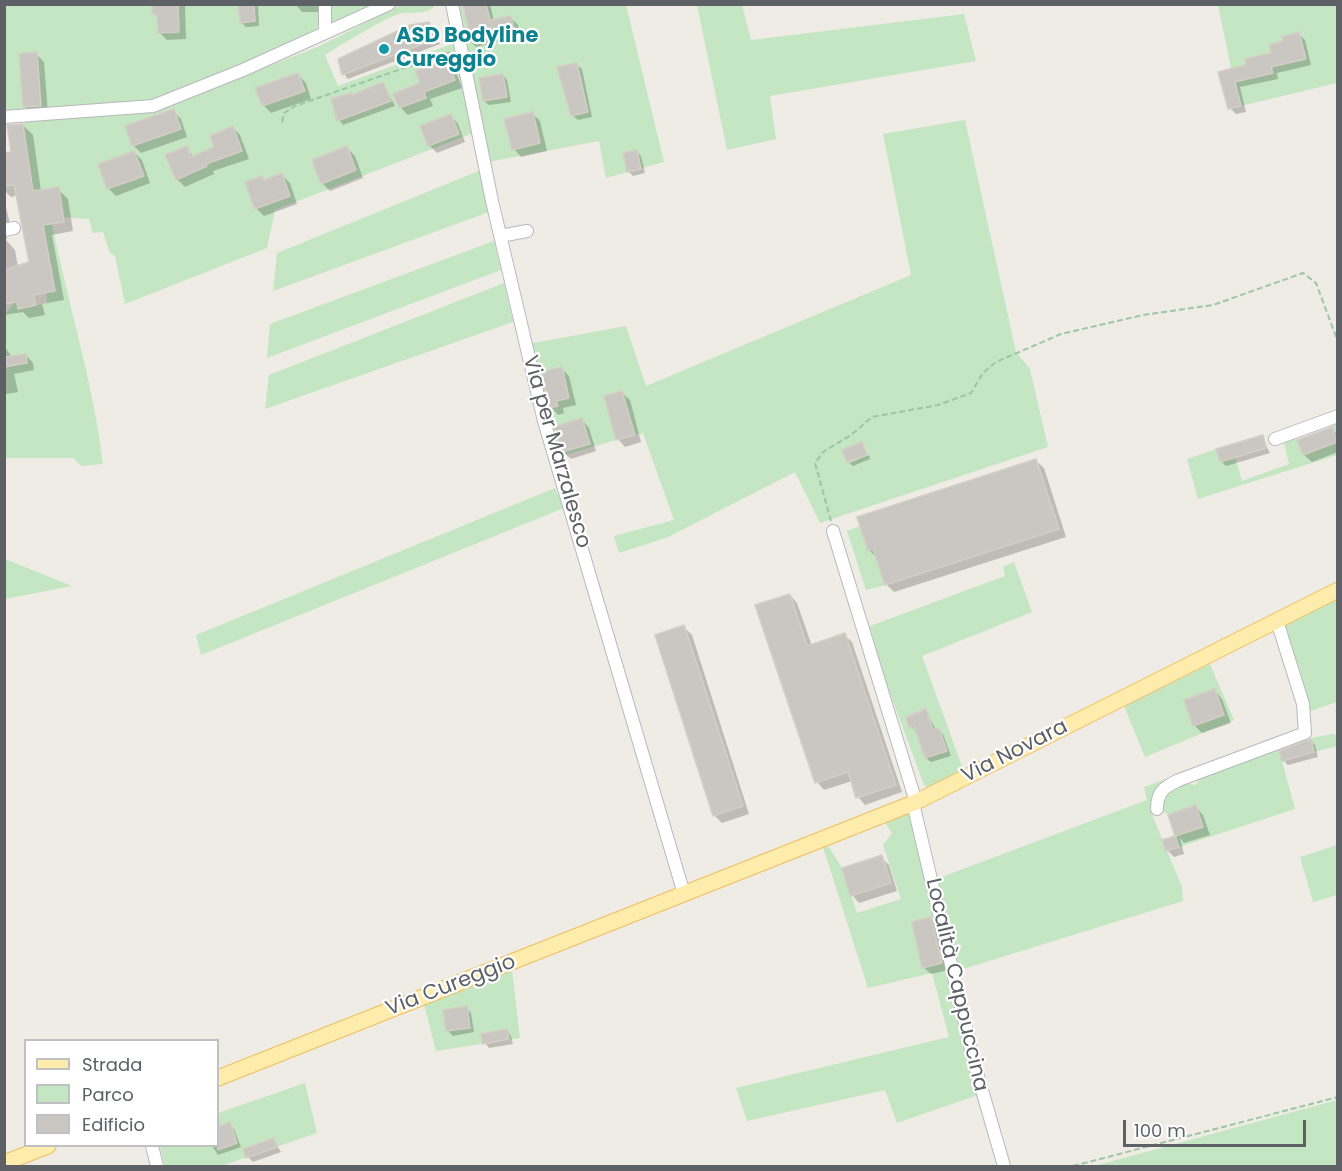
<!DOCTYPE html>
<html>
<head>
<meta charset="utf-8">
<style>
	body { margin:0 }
	#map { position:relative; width:1342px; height:1171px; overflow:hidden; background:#efece5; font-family:Poppins,sans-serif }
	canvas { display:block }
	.frame { position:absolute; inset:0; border:6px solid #5d6166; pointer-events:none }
	.legend { position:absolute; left:24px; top:1039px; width:195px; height:108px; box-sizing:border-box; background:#fff; border:2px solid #bec0c2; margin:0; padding:8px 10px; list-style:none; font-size:18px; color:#5d6166 }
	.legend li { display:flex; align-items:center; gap:12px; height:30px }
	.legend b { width:30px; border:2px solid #bec0c2 }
	.scale { position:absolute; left:1123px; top:1120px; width:183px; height:27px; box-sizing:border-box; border:3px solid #5d6166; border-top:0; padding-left:8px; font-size:18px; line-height:21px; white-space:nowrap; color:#5d6166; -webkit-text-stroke:4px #fff; paint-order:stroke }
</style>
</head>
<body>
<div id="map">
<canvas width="1342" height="1171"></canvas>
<div class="frame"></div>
<ul class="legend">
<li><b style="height:8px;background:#feecac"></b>Strada</li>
<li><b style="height:16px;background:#c4e6c2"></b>Parco</li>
<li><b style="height:16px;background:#cac7c3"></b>Edificio</li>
</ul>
<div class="scale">100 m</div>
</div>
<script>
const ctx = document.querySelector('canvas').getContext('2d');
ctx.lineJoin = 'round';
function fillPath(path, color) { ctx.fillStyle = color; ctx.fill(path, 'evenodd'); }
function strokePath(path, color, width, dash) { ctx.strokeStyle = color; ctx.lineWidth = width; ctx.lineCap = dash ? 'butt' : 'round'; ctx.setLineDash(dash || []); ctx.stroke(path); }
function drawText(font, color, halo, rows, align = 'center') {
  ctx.font = font + ' Poppins,sans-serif'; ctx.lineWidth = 4.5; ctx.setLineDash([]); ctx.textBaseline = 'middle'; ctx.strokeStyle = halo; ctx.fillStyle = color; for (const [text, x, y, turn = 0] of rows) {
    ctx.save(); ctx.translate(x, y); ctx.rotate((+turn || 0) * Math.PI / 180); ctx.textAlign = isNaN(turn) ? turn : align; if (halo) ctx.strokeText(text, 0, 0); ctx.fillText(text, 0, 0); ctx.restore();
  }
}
fillPath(new Path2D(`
	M437 4C427 15 416 12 403 13 391 14 337 47 325 55L338 86 452 44 457 52 473 133 275 210 267 248 125 304 115 256 110 253 103 232 93 233 89 219 63 217 59 187 34 200 23 118 151 112 320 46 400 5Z
	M5 5H383L150 102 5 113Z
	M457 5H626L664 162 606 178 599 141 488 162Z
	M697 5H742L751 40 964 14 976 61 770 96 776 139 727 150Z
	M1218 5H1337V83L1228 109 1218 72 1231 68Z
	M965 120 1016 352 1030 369 1048 447 820 523 795 472 668 537 619 553 614 536 674 520 643 433 635 435 622 391 616 440 558 457 528 344 626 326 646 386 911 275 883 134Z
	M481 170 489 212 273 291 277 253Z
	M52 224C68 304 93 382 103 464L81 466 74 458H5V315L16 299 18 309 47 303 43 225Z
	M494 241 501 270 267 358 270 324Z
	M504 283 513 322 265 409 269 375Z
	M1337 423V455L1198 499 1187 459 1216 449 1220 462 1235 457 1242 481 1289 464 1284 443 1295 434 1303 455 1337 442 1331 426Z
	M555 488 564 508 201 655 196 635Z
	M860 526 868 551 873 549 885 585 866 590 847 531Z
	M4 559H5L72 586 5 599Z
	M1014 562 1032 612 922 656 964 772 929 789 924 785 882 671 870 626 1005 576 1003 567Z
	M1337 596V702L1310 711 1301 673 1282 623Z
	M1210 664 1234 720 1145 757 1124 706Z
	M1332 734 1337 735V746L1314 752 1311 738Z
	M1278 746 1295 809 1179 847 1168 815 1161 809V797L1183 782 1195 785 1206 772Z
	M1191 770 1153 807V817L1182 887 1183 901 960 970 936 879 1147 800 1144 787Z
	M910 813 978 1095 897 1123 885 1090 747 1121 736 1088 949 1037 932 973 868 988 823 847H829L842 868 857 913 901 899 883 845 892 833 885 822Z
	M1337 845V895L1313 902 1300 857Z
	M512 970 520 1038 436 1051 424 1004Z
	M305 1083 317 1133 221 1166H165L160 1146H218V1113Z
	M1337 1100V1166H1094Z`), '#c4e6c2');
fillPath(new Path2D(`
	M154 4 185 6 186 39 167 40 159 32V19L154 13Z
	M240 4H258L259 26 246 27 241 22Z
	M323 4V12H302L295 4Z
	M464 4H490L494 21 510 17 518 25 520 36 476 47 469 40 467 29H470Z
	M429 24 440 44 348 79 344 74Z
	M1299 34 1305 40 1311 65 1277 73 1278 79 1240 87 1246 112 1236 114 1230 108 1220 73 1248 66 1272 54Z
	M36 54 44 62 48 113 32 114 24 106Z
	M447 61 455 69 462 88 430 99 433 106 408 115 400 107Z
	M577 65 582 69 592 117 578 120 573 116 565 84Z
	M298 75 306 83 311 99 271 113 263 105Z
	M503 75 507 80 511 102 489 105 484 101Z
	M383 83 395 106 343 125 339 120 352 96Z
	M173 111 181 119 187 137 141 153 133 145Z
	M532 113 540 121 547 151 521 157 514 149Z
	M451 116 458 124 465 142 437 153 429 145Z
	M23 125 33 135 41 191 58 189 68 199 73 231 52 235 64 300 42 304 45 315 29 318 23 312 4 315V199L12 232 8 234 6 240 15 250 18 267 31 263 18 195 11 197 4 190V155L13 154Z
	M233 128 240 135 249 159 213 171 214 174 185 187 177 179 186 148 194 157 216 147Z
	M347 148 355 156 363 178 330 191 322 183Z
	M636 151 641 156 645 173 633 176 628 171Z
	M134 152 142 160 150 183 116 196 108 188Z
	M282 175 290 183 297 204 264 216 256 208 262 177 266 181Z
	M4 346 12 357 26 355 33 363 34 370 14 374 18 392 6 394Z
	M562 369 569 376 576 405 563 408 564 413 558 415 551 407Z
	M622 393 630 400 641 442 625 447 618 439Z
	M582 420 589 428 596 451 571 459 563 452Z
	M1331 429 1338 435V452L1312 462 1304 455Z
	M1262 437 1270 453 1226 466 1221 461Z
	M869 455 870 459 853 466 849 463Z
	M1036 461 1044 468 1066 537 894 592 886 584 877 558 869 550Z
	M790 595 797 603 812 646 844 635 852 642 902 792 865 805 858 797 852 781 824 790 817 782 757 606Z
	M684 627 692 635 749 814 722 823 714 815Z
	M1215 691 1222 699 1231 723 1202 733 1194 725Z
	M926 711 936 730 943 734 951 756 931 762 926 758 917 731 911 727Z
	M1310 740 1315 745 1318 757 1288 765 1283 760Z
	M1196 807 1203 815 1210 835 1184 843 1180 838 1184 854 1174 857 1167 850 1164 841 1177 837 1170 816Z
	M881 857 889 865 897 891 859 903 852 895Z
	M931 919 939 927 949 970 931 974 923 967Z
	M466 1008 471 1013 474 1032 453 1036 448 1031Z
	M507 1031 511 1036 513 1044 489 1048 485 1043Z
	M229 1124 234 1129 241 1147 218 1155 212 1146H218V1128Z
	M273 1139 281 1152 253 1162 248 1157Z`), '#0003');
const building = new Path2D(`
	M152 4H178L179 32 158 33 157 14H152Z
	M238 4H254L255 21 240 23Z
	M463 4H486L490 20 511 16 514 29 468 40 465 28 468 27Z
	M429 22 436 39 342 75 338 59 410 25Z
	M1299 32 1306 59 1271 67 1273 73 1235 82 1241 106 1228 109 1218 72 1246 65 1245 59 1271 53 1269 45 1283 41 1282 37Z
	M37 52 41 106 23 107 19 54Z
	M447 59 455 80 424 92 426 98 399 108 393 94 420 83 415 71Z
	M577 63 588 112 571 116 557 67Z
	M298 73 305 91 262 106 255 88Z
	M503 74 507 97 483 101 479 78Z
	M383 82 391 101 337 121 331 99 351 93 352 95Z
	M174 109 181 129 132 146 125 126Z
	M533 112 540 143 512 150 504 119Z
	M451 114 459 134 428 146 420 126Z
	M23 124 33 191 59 187 64 222 43 225 55 291 33 295 36 305 18 309 17 302 4 304V270L29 262 14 185 4 186V153L11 152 7 125Z
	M233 126 242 151 206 164 207 166 176 180 165 155 187 146 191 157 214 147 210 136Z
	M347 146 356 170 321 184 312 160Z
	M637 150 641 169 627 172 623 153Z
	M134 151 144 176 107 189 98 164Z
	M282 173 290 196 255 209 245 182 262 176 264 180Z
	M26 354 27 363 4 367V357Z
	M562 367 569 398 556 401 558 406 549 408 541 372Z
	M622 391 635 435 616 440 604 396Z
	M582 418 590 444 562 452 554 427Z
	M1332 427 1337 442 1303 455 1297 440Z
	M1263 435 1266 448 1220 462 1216 449Z
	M862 442 867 455 847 462 842 450Z
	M1036 459 1059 529 885 585 873 549 868 551 857 517Z
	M790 594 807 646 845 633 896 785 856 798 848 772 815 783 755 605Z
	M684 625 743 806 713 816 655 635Z
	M1215 689 1224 715 1193 726 1184 700Z
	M926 709 933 730 939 728 947 751 925 758 914 726 909 728 906 717Z
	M1311 739 1314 752 1282 761 1279 751Z
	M1196 805 1203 827 1175 836 1168 815Z
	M1175 836 1179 847 1166 851 1162 840Z
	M882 855 891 883 850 896 842 868Z
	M931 917 942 963 922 968 912 922Z
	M467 1006 470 1028 446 1031 443 1010Z
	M507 1029 509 1039 483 1044 481 1034Z
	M230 1122 237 1143 218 1150V1127Z
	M274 1138 277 1147 246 1158 243 1149Z`);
fillPath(building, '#cac7c3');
strokePath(building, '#d4cec4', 1.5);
const minor = new Path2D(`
	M325 4V33
	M452 4 492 201 544 421 684 894
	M4 117 153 106 243 70 389 4
	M4 230 14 228
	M500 236 527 231
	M1275 439 1338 416
	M833 531 916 802
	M913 803 975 1066 1004 1166
	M1157 809C1157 792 1164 787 1179 780L1305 733 1303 704 1277 621
	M152 1146 157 1166`);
const major = new Path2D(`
	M218 1078 916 802 1338 590
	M4 1163 48 1146`);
strokePath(minor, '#b6b8bc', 14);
strokePath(major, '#f0be5e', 17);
strokePath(new Path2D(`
	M282 122 284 113 295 106 450 52
	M831 521 815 463 823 452 851 435 872 417 938 405 971 393 983 373 996 362 1061 334 1143 315 1213 305 1303 273 1316 283 1338 342
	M1073 1166 1338 1097`), '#9cc7a6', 2, [6, 3]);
strokePath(minor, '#fff', 12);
strokePath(major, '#feecac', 15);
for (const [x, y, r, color] of [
	[384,49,6,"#0f9aa8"]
]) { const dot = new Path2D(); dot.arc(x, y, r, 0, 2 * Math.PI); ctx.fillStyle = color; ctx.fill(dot); strokePath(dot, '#fff', 2); }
drawText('bold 21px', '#0d838f', '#fff', [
	["ASD Bodyline",396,37],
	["Cureggio",396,61]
], 'left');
drawText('21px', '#5d6166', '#fff', [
	["Via per Marzalesco",556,452,74],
	["Via Novara",1015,752,-27],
	["Località Cappuccina",956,985,77],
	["Via Cureggio",451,986,-21]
]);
</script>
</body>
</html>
